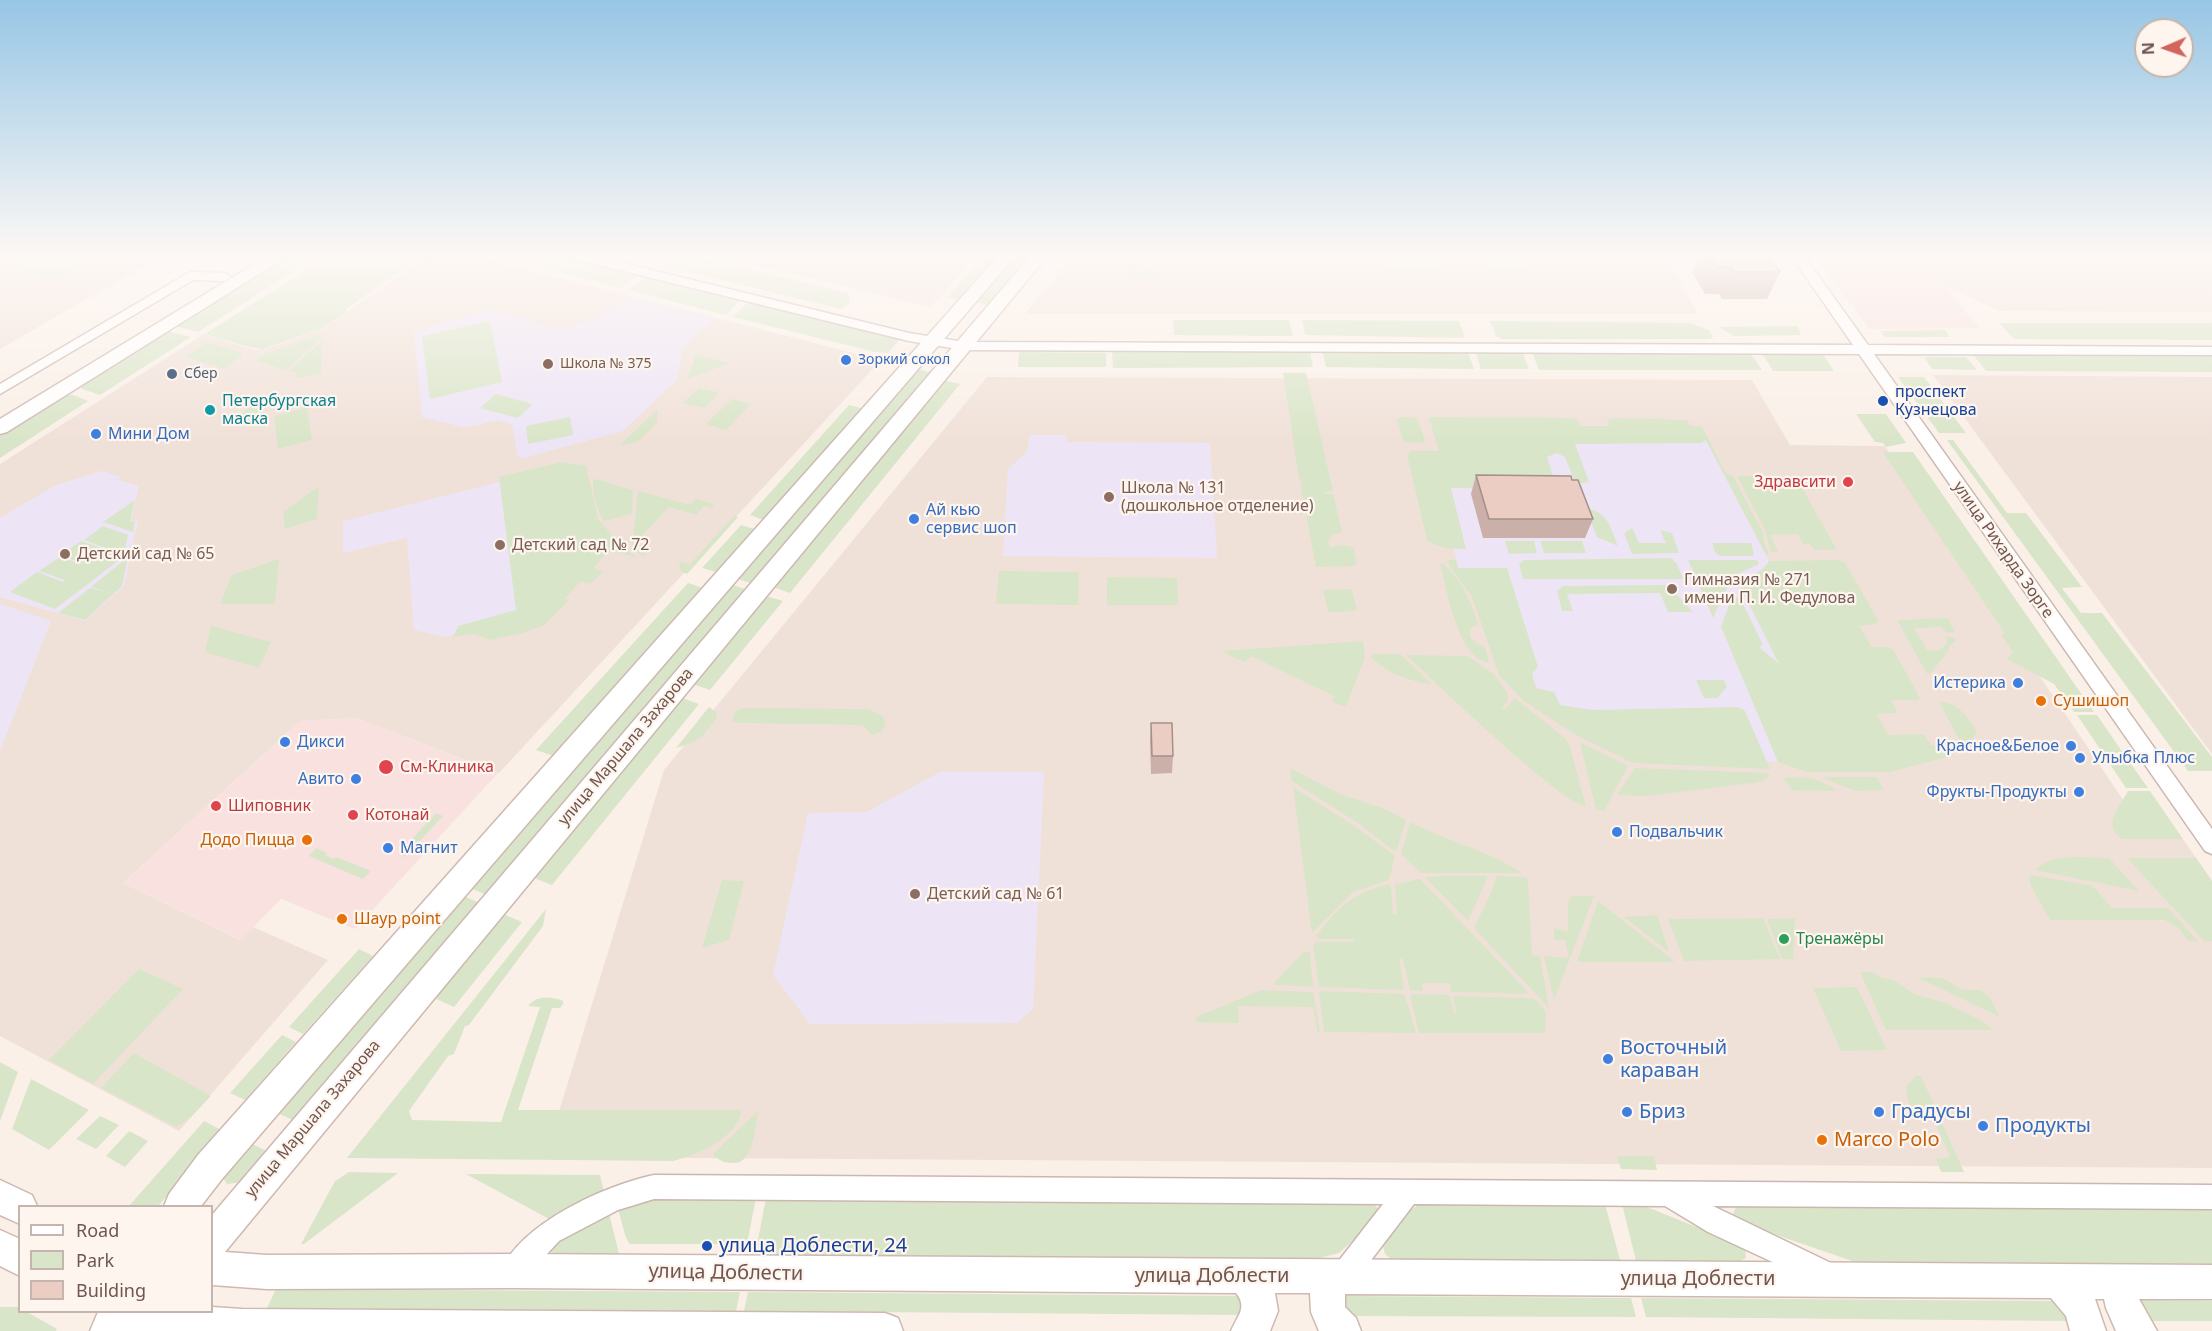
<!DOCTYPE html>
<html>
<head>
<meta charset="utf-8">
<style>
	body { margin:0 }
	#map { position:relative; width:2212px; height:1331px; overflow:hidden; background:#faf0e8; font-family:"Noto Sans",sans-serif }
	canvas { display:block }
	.legend { position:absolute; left:18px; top:1205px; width:195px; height:108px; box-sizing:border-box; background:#fdf5ee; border:2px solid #c5b5af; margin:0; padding:8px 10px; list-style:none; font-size:18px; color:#705650 }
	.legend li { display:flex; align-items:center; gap:12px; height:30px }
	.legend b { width:30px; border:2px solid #c5b5af }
	.north { position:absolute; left:2134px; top:18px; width:60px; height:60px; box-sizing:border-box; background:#fdf5ee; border:2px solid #c5b5af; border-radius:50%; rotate:268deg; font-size:16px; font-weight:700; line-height:24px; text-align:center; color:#705650 }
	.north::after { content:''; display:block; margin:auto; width:21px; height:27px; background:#d3655e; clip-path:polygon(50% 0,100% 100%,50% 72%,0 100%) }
</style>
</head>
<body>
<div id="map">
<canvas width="2212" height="1331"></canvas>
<ul class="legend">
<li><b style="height:8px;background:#fff"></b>Road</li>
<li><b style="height:16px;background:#d9e5c8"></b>Park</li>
<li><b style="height:16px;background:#ebcdc3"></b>Building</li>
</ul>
<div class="north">N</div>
</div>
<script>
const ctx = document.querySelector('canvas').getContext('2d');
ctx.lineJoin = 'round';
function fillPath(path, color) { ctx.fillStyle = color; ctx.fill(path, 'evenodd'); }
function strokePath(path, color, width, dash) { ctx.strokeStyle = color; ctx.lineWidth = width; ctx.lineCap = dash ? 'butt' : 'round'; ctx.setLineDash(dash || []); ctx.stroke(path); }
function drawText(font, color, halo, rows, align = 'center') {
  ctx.font = font + ' "Noto Sans",sans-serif'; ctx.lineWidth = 4.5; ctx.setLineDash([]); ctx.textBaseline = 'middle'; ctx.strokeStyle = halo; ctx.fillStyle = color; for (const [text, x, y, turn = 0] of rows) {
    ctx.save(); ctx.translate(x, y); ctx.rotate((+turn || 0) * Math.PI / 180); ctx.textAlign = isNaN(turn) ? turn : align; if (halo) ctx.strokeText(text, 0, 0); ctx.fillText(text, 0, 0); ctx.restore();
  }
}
fillPath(new Path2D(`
	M0 254H165L0 349Z
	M430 254H466L881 360 499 773 356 718 300 721 123 883 240 940 253 927 328 960 179 1131 0 1036V464L204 334 255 350 268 348 324 328Z
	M709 254H978L931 307Z
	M1075 254H1664L1698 314H1025Z
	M1918 254H2212V312L1999 311 1944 285Z
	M1933 375 2212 377V754Z
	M987 377 1752 380 1790 445 1885 446 2142 828 2183 839 2212 881V1168L545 1157 664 770Z`), '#f0e1d8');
fillPath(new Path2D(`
	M1814 254H1917L1980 328 1869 329Z
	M356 718 498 773 355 929 281 899 241 940 123 883 300 721Z`), '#f8e1de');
fillPath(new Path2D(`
	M1918 254H2064L2071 261 1926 263Z
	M625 295 716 318 682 348 677 380 623 431 523 458 518 457 512 425 498 420 465 428 422 417 414 333 420 328 493 309 551 327 564 328 598 317Z
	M1432 425 1699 426 1769 561H1815L1864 700 1897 762 1640 761 1543 711 1532 674 1458 568 1452 541 1440 455Z
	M1029 435H1067L1066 442 1210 443 1217 558 1003 556 1008 469 1028 451Z
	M564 466 549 608 444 637 414 630 407 538 343 553V521Z
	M102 471 120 477 118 480 139 486 131 521 138 520 124 586 85 621 0 597V518L56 485Z
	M0 604 51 621 0 751Z
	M940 772H1044L1033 1009 1017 1023 810 1024 773 975 808 813 867 812Z`), '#ede5f6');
fillPath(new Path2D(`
	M4 254H105L57 278 51 279 11 265 15 261Z
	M292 254H321L198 332 175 326Z
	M331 254H427L346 309 348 311 323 328 263 349 252 348 205 334Z
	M487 254H555L637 275 621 288Z
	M676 254H687L848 293 850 302 842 309 662 266Z
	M986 254H1001L961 300 948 297Z
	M1016 254H1034L991 306 975 302Z
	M1442 254 1449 270 1386 271 1380 255Z
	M1929 254H2063L2068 259 1935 261Z
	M1483 258 1526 259 1533 271 1528 274 1487 273 1479 261Z
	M1150 261V266H1157L1158 278H1139L1131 275 1133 269Z
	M646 277 738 300 739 301 726 315 628 290Z
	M748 302 900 339 888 353 875 352 733 317Z
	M1173 320H1289L1293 336 1174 335Z
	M1302 320 1459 321 1464 335 1463 338 1309 335 1305 334Z
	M490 321 502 382 430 399 422 336Z
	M1490 321 1690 323 1709 330 1713 337 1710 339H1502L1496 336Z
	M1999 323H2212V340L2014 339Z
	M1798 326 1801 335 1734 336 1719 327Z
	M1945 330 1950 337H1885L1880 331Z
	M168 331 191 337 100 395 82 389 81 384Z
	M316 336 322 337 286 370 256 361 262 355Z
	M322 341 321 373 301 378 295 377 298 374 289 371Z
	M207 342 242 353 243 355 225 369 185 357Z
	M1112 351 1310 352 1313 367 1113 368Z
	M1322 351 1468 352 1474 369 1326 367Z
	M1475 351H1522L1529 369H1481Z
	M1021 352 1106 353V367H1018L1019 353Z
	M1532 352 1751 354 1762 370H1539Z
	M1762 353H1822L1834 371H1773Z
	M1972 353 2212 355V372L1986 371Z
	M696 355 730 363 687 379Z
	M1924 357H1966L1977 370 1932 369Z
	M917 369 933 373 753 584 735 578Z
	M1283 373H1306L1333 491 1324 492 1325 494H1333L1342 532 1332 535 1328 542 1330 547 1343 545 1353 547 1357 564 1354 566 1316 567 1300 482 1303 480 1299 479Z
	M1898 377H1924L1966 433H1939Z
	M946 381 960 384 790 593 773 587Z
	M699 388 719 393 704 408 683 403Z
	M496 394 533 404 518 418 480 408Z
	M64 395H73L88 401 0 458V435Z
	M732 399 751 404 726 430 706 424Z
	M261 400 266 418 230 422Z
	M849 405 865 409 766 521 750 515Z
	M307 407 312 440 278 449 274 416Z
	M658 409 657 423 637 442 620 445Z
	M1856 414H1886L1906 443 1886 447 1883 443 1875 442Z
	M570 417 573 435 528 444 526 426Z
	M1400 417 1417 418 1425 441 1421 443 1404 442 1397 420Z
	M1432 417 1572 418 1578 420 1581 426H1609L1607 420 1613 418 1687 420 1690 426H1702L1725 472 1733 476 1763 533 1764 542 1769 555H1766L1706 440 1701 443 1575 444 1589 482 1576 484 1565 457 1557 453 1547 457 1557 489 1451 488 1466 549C1453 549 1438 549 1427 540L1407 455 1411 451H1439L1429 418Z
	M1947 440H1953L2007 513H2026L2082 587 2062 588 2081 613H2102L2212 757V771H2188Z
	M1883 452H1913L2094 712H2074L2054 684 2007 659 2013 652 2001 635 2005 634Z
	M562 462 586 466 598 519 622 547 637 557 608 551 594 568 603 572 590 584 581 581 565 598 569 600 543 626 523 633 490 640 472 634 453 637 458 626 516 610 499 477Z
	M1737 476C1759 476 1785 471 1802 488L1837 550H1815L1809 544H1803L1798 534 1770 535 1778 552H1771L1765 530Z
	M596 479 633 490 632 514 604 521C597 511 592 492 593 480Z
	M319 486 317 519 285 529 283 512Z
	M638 491 690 505 696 499 712 503 714 507 712 508 704 506 696 515 669 507 635 543 651 548 643 556 632 549Z
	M135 500 130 522 135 521 133 532 103 522Z
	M1586 509C1607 510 1611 528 1618 546L1597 537Z
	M734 516 738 517 687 574 681 571 679 566 681 561 690 564Z
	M741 525 758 530 720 573 702 568Z
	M103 526 128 535 123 557 55 609 10 592 37 572 63 582 65 580 39 571 60 557 85 565 61 555 81 541 107 550 108 549 84 540Z
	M1632 528 1639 543H1666L1660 530 1672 533 1679 553 1632 554 1624 533Z
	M1505 541H1534L1537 553 1509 554Z
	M1540 541H1582L1586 553H1544Z
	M1712 543H1751L1754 554 1753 556H1720L1715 552Z
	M128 557 122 586 85 620 58 613 90 588 111 593 91 587Z
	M1671 558 1677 564 1683 579H1523L1519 564 1524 560Z
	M279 559 275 604H220L232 575Z
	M1448 560H1456L1458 568H1507L1538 667 1532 674 1536 688 1554 692 1560 705 1592 710 1738 707 1745 711 1770 769 1633 763 1574 734 1524 701 1499 675 1472 597 1450 567Z
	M1688 560H1757L1759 564 1732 577 1713 618Z
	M1769 561 1838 560 1845 563 1878 620 1876 624 1859 626 1872 647H1889L1894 651 1920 698 1918 700H1891L1898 713 1877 714 1888 735 1924 734 1931 745 1943 747 1948 757 1890 772H1807L1778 762 1721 627 1731 599 1736 597 1740 598 1763 645 1759 647 1779 664 1737 580C1747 579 1765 570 1769 561Z
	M1440 564H1443C1462 579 1471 601 1478 624L1470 629V637L1476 643 1485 647 1489 663C1458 659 1447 590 1440 564Z
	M999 571 1079 572 1078 605 996 604Z
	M1107 577 1177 578 1178 605H1107Z
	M688 583 706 589 557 757 536 750Z
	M730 584 748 590 489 896 468 887Z
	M1668 585 1693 612H1668L1660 593 1567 594 1573 611H1562L1557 591 1563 586Z
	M1352 589 1357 611 1328 612 1323 590Z
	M766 596 783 601 710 690 692 684Z
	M1948 618 1955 632 1947 633 1941 627 1914 628 1927 650C1936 652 1943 651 1947 641L1945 636 1955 638 1956 641 1948 647 1949 650 1931 673 1927 674 1897 620Z
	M211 626 271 642 259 668 205 652Z
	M1363 641 1365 657 1346 707 1332 702 1334 696 1251 656 1244 662 1221 651Z
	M1373 654H1400L1433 685C1409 681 1388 674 1371 657Z
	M1406 655 1467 656 1494 674 1508 694V699L1502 709 1504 710 1515 698 1566 739 1570 747 1586 806C1564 807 1431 678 1406 655Z
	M1696 680H1724L1727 687 1717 698H1704Z
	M682 698 699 704 552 885 534 878Z
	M1939 702C1958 702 1968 717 1977 731L1971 743H1961Z
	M709 707 717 713V717C703 737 700 741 676 748Z
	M744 708 868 709 883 716 886 725 881 732 872 735 862 725 739 723 732 721 735 711Z
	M2077 715H2097L2123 753 2102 752Z
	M1580 742 1628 766 1604 811 1596 810Z
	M2105 757H2126L2148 788H2126Z
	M1290 768 1340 794 1385 809 1406 820 1397 850 1394 851 1358 823 1292 781Z
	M1635 768 1769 773V776L1762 781 1752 783 1648 796 1619 795 1618 793Z
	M1787 777 1812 778 1834 788 1835 791 1792 790 1784 779Z
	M1825 777H1877L1884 790 1856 791 1825 779Z
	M1293 787 1356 827 1395 856 1389 880 1353 892 1312 933Z
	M2128 791H2150L2183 839H2122C2101 825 2119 808 2128 791Z
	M436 813 443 816 405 857 398 854Z
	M1410 822C1446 841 1488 850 1522 873H1421L1401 854Z
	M316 848 327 853 325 855 333 859 336 857 371 871 363 879 309 856Z
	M2109 858 2139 891 2035 870C2052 852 2086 858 2109 858Z
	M2127 858H2196L2212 881V941H2204Z
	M2032 875 2093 886 2112 908H2168L2198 941H2188L2180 929 2165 920H2050L2031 886 2028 876Z
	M1443 876H1488L1468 921 1425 877Z
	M1497 876 1526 877 1528 882 1532 955 1540 956 1549 1008 1474 928 1490 895Z
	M1420 879 1526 990 1527 994 1451 992 1450 983H1422L1423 991 1410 990 1403 959H1399L1404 988 1402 990 1319 987 1313 945 1317 942H1355L1354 939H1319L1316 936C1340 906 1350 895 1388 884L1391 886 1393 914H1397L1395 884Z
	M722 880 744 881 729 940 702 948Z
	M461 895 482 904 297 1122 273 1111Z
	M1572 896H1594L1554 1000 1544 956 1569 958 1565 940H1554V928L1568 931V902Z
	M1598 901 1673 960 1674 962H1577Z
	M546 909 543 926 469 1025 465 1026 454 1054 448 1056 409 1111 412 1120 501 1122 540 1007 528 1006C536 995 551 996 563 1001V1004L560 1008H552L518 1110H741C739 1138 696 1155 673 1161L347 1158Z
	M503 914 522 922 454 1007 432 997Z
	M1657 915 1669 952 1624 917Z
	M1763 918 1780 959 1684 961 1668 919Z
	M1795 918 1793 959H1782L1767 919Z
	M359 949 373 956 303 1034 289 1027Z
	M1305 951 1310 953 1313 987 1275 985V982Z
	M139 969 183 989 93 1084 49 1060Z
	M1860 972H1872L1879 977 1894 980 1914 994 1943 1002 1978 1019 1994 1030H1886Z
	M1917 977 1942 978 1963 990H1980L1990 998 2000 1017Z
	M1857 987 1887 1050 1841 1051 1813 988Z
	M1261 990 1313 992 1320 1032H1317L1313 1007 1238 1006 1239 1023 1195 1022 1196 1017Z
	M1321 991 1402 994 1405 996 1416 1033 1324 1032 1319 993Z
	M1412 994 1450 995 1454 1014 1456 1013 1453 996 1531 998 1536 1000 1546 1012 1545 1033H1419L1410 996Z
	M282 1035 296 1042 245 1100 230 1093Z
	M134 1053 211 1096 191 1117 176 1127 101 1088Z
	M0 1062 18 1072 0 1121Z
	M1915 1076H1921L1964 1172H1941L1936 1159 1950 1157 1934 1119C1915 1119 1907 1106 1906 1087Z
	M31 1079 89 1110 49 1150 12 1129Z
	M758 1111C755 1127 754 1163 734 1163 725 1163 719 1161 713 1154Z
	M100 1116 119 1125 96 1149 76 1139Z
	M204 1121 225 1132 158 1206H129Z
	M129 1131 148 1141 125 1167 106 1156Z
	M247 1141 270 1153 242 1182 227 1184 223 1178Z
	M1617 1156H1654L1657 1170 1621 1169Z
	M349 1172 398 1173 304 1244H301L335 1181Z
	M466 1174 600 1175 604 1192 551 1220Z
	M648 1198H756L747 1244H630L626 1238 618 1209Z
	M766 1198 1365 1202 1376 1206 1380 1212 1378 1218 1339 1253 1316 1259 755 1255Z
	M1421 1203 1605 1204 1620 1260 1391 1259 1385 1254 1383 1246 1409 1211Z
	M1622 1204 1647 1207 1736 1243 1745 1249 1746 1258 1740 1261H1636Z
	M1737 1206 2212 1208V1264L1855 1262 1742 1223 1733 1213Z
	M609 1213 619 1254H555L550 1251 551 1245Z
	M276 1289 740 1292 736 1311 267 1308Z
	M748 1292 1240 1296H1244L1242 1315 744 1311Z
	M1347 1296 1631 1298 1636 1317 1350 1316 1347 1315 1342 1299Z
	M1641 1298 2058 1301 2062 1302 2068 1321 1646 1317Z
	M2136 1300 2212 1301V1321H2147Z
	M0 1307H19L20 1312H27L57 1329 56 1331H0Z`), '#d9e5c8');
const street = new Path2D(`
	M564 254H586L909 333 964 342 1853 345 1790 254H1803L1868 345 2212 347V355L1874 354 2212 829V854L2205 851 1859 354 964 350 909 341 566 257Z
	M190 272 225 273 231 277 225 281 193 280 0 394V384Z
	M654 1175 2212 1185V1209L1713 1206 1833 1264 1837 1273 1833 1282 1824 1286 1708 1232 1665 1206 1414 1204 1352 1285 1343 1289 1334 1285 1330 1276 1334 1267 1383 1204 654 1199 618 1210 559 1241 523 1280 514 1284 505 1280 501 1271C521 1223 606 1185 654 1175Z`);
const secondary = new Path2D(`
	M271 254H291L7 432 0 434V419Z
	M1000 254H1017L222 1179 201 1206H164L169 1194 198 1155Z
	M1032 254H1049L225 1252 267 1255 514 1254 2212 1265V1299H2139L2157 1331H2116L2106 1308 2104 1299H2095L2106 1331H2070L2066 1316 2051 1298 1345 1294V1307L1356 1318 1361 1331H1319L1311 1312 1310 1293H1275L1278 1311 1270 1331H1231C1237 1316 1248 1308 1236 1293L514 1288 267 1289 212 1285V1215Z
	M0 1180 32 1195 37 1206H20V1224L0 1215Z
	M0 1230 20 1239V1276L0 1266Z
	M212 1307 242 1309 885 1313 898 1318 903 1331H90L98 1312H212Z`);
strokePath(street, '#cab7b0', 3);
strokePath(secondary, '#ceb9b1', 3);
fillPath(street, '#fff');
fillPath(secondary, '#fff');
fillPath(new Path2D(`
	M1700 254H1767L1780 272 1767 299H1722L1719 294H1705L1692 272Z
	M1476 475 1593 519 1585 538H1483L1471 494Z
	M1151 723 1173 756 1172 773 1151 774 1150 741Z`), '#cab0a8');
const building = new Path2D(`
	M1709 254H1767L1780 272H1734L1731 267H1717Z
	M1476 475 1571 476 1572 480H1578L1593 519H1489Z
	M1151 723H1172L1173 756H1152Z`);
fillPath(building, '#ebcdc3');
strokePath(building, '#a49088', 1.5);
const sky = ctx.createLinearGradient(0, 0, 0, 441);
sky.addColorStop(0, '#97c6e5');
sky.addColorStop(0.58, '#fdf8f5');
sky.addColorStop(1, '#fdf8f500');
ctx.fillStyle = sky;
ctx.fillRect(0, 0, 2212, 441);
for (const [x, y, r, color] of [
	[846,360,6,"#3f7fe0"],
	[548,364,6,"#8d6e63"],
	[172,374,6,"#5c6f8a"],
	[1883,401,6,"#1a4fb4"],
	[210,410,6,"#0f9aa8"],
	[96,434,6,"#3f7fe0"],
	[1848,482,6,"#e0444e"],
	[1109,497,6,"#8d6e63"],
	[914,519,6,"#3f7fe0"],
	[500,545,6,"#8d6e63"],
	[65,554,6,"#8d6e63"],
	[1672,589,6,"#8d6e63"],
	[2018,683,6,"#3f7fe0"],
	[2041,701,6,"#e8710a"],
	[285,742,6,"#3f7fe0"],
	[2071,746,6,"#3f7fe0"],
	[2080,758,6,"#3f7fe0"],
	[386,767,8,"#e0444e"],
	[356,779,6,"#3f7fe0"],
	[2079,792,6,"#3f7fe0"],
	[216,806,6,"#e0444e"],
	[353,815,6,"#e0444e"],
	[1617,832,6,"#3f7fe0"],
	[307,840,6,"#e8710a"],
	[388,848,6,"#3f7fe0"],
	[915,894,6,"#8d6e63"],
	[342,919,6,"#e8710a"],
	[1784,939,6,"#2e9e5b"],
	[1608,1059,6,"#3f7fe0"],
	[1627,1112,6,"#3f7fe0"],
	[1879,1112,6,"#3f7fe0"],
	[1983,1126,6,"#3f7fe0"],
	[1822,1140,6,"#e8710a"],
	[707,1246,6,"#1a4fb4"]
]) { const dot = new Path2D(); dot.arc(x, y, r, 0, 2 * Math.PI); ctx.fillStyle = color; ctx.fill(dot); strokePath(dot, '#fdf5ee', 2); }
drawText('14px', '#366cbe', '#fdf5ee', [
	["Зоркий сокол",858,360]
], 'left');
drawText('14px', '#785e54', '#fdf5ee', [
	["Школа № 375",560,364]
], 'left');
drawText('14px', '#4e5e75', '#fdf5ee', [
	["Сбер",184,374]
], 'left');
drawText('16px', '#164399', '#fdf5ee', [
	["проспект",1895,392],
	["Кузнецова",1895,410]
], 'left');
drawText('16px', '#0d838f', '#fdf5ee', [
	["Петербургская",222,401],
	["маска",222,419]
], 'left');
drawText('16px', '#366cbe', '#fdf5ee', [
	["Мини Дом",108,434],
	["Ай кью",926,510],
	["сервис шоп",926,528],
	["Истерика",2006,683,"right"],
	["Дикси",297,742],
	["Красное&Белое",2059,746,"right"],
	["Улыбка Плюс",2092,758],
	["Авито",344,779,"right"],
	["Фрукты-Продукты",2067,792,"right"],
	["Подвальчик",1629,832],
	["Магнит",400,848]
], 'left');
drawText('16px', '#be3a42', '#fdf5ee', [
	["Здравсити",1836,482,"right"],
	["См-Клиника",400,767],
	["Шиповник",228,806],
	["Котонай",365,815]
], 'left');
drawText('16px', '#785e54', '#fdf5ee', [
	["Школа № 131",1121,488],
	["(дошкольное отделение)",1121,506],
	["Детский сад № 72",512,545],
	["Детский сад № 65",77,554],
	["Гимназия № 271",1684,580],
	["имени П. И. Федулова",1684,598],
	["Детский сад № 61",927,894]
], 'left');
drawText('16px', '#705650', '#fdf5ee', [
	["улица Рихарда Зорге",2003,550,55],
	["улица Маршала Захарова",626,747,-50],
	["улица Маршала Захарова",313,1119,-50]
]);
drawText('16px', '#c56008', '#fdf5ee', [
	["Сушишоп",2053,701],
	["Додо Пицца",295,840,"right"],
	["Шаур point",354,919]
], 'left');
drawText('16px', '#27864d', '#fdf5ee', [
	["Тренажёры",1796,939]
], 'left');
drawText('20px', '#366cbe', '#fdf5ee', [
	["Восточный",1620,1048],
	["караван",1620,1071],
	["Бриз",1639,1112],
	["Градусы",1891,1112],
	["Продукты",1995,1126]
], 'left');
drawText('20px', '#c56008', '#fdf5ee', [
	["Marco Polo",1834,1140]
], 'left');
drawText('20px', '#164399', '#fdf5ee', [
	["улица Доблести, 24",719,1246]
], 'left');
drawText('20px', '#705650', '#fdf5ee', [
	["улица Доблести",726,1273,1],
	["улица Доблести",1212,1276],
	["улица Доблести",1698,1279]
]);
</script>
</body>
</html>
